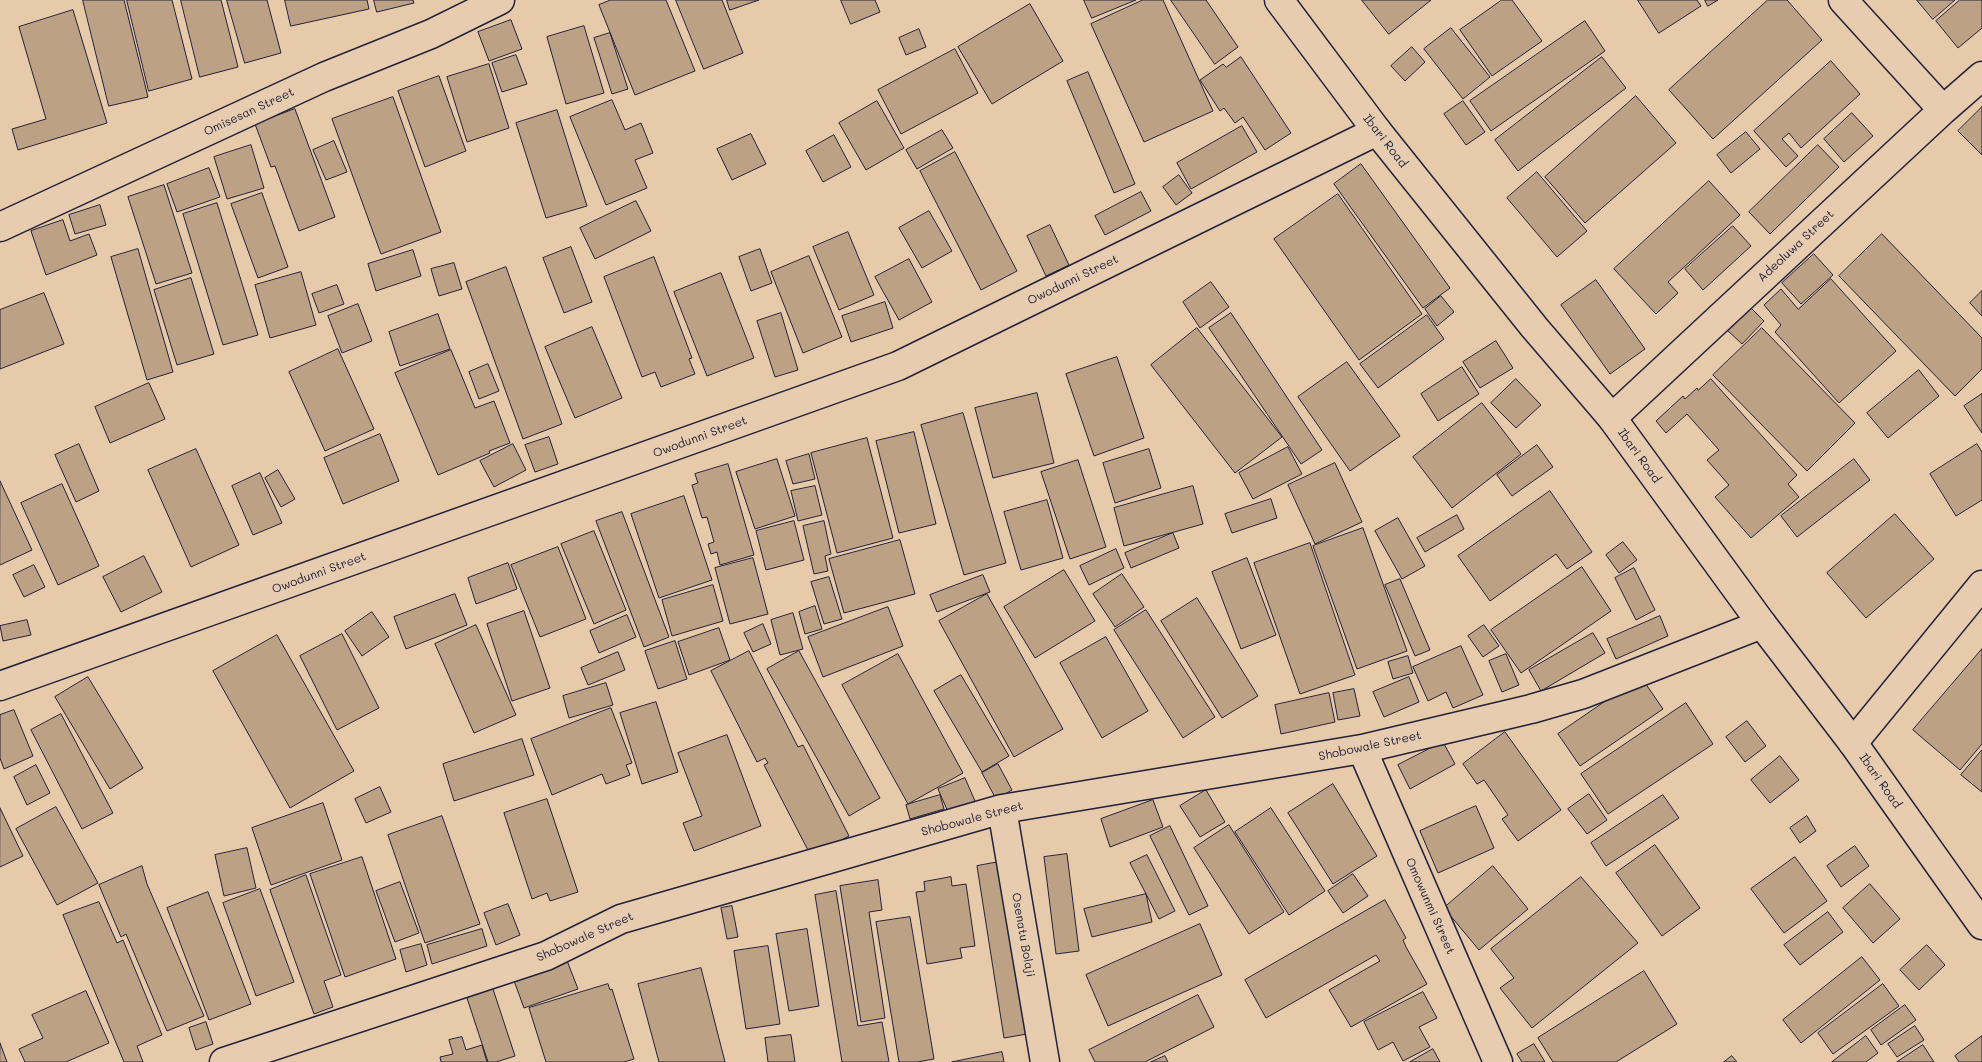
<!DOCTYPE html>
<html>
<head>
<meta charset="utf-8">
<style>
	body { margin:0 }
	canvas { display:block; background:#e6caaa }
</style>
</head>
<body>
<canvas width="1982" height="1062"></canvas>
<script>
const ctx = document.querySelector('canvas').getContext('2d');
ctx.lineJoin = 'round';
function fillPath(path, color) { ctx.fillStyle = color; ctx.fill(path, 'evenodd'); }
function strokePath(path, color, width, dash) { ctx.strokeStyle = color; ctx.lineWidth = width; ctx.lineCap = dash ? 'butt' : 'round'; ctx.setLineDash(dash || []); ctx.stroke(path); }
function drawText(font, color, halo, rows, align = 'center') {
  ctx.font = font + ' Mali,sans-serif'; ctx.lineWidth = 4; ctx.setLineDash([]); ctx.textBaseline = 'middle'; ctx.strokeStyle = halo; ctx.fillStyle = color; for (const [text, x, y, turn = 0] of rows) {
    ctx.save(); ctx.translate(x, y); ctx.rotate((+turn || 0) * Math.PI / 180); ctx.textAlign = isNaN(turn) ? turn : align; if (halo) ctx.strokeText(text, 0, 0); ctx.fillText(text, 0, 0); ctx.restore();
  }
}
const building = new Path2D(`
	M83 0H124L148 97 109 106Z
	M127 0H172L192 79 149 91Z
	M181 0H221L238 67 200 77Z
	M227 0H267L281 53 245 63Z
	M285 0H367L369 9 291 26Z
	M374 0H413L414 3 377 12Z
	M611 0H666L695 71 635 95 599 5Z
	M676 0H722L743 53 704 69Z
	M727 0H759L730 10Z
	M841 0H875L880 12 851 24Z
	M1084 0H1136L1092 18Z
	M1143 0H1163L1213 111 1144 142 1091 24Z
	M1171 0H1206L1238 47 1215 64Z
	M1362 0H1431L1389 34Z
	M1502 0H1512L1542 41 1492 76 1460 30Z
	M1638 0H1697L1701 6 1659 33Z
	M1705 0H1718L1708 6Z
	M1768 0H1787L1822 40 1713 139 1669 90Z
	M1917 0H1955L1933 19Z
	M1960 0H1982V28L1958 48 1936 21Z
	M1030 4 1063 61 992 104 958 47Z
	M73 10 107 123 18 150 12 129 46 119 19 27Z
	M511 20 522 49 489 61 478 32Z
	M1585 21 1605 51 1491 131 1470 101Z
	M584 26 604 93 566 104 547 37Z
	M1451 28 1490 77 1463 99 1424 49Z
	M919 29 926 47 906 55 899 38Z
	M610 33 628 89 612 94 594 38Z
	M1412 47 1425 62 1405 81 1391 66Z
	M955 49 978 93 901 134 878 90Z
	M516 55 527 84 502 92 492 63Z
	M1241 57 1291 133 1265 150 1243 117 1235 123 1224 108 1220 111 1200 80 1223 64 1226 67Z
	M1602 57 1626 88 1518 171 1495 140Z
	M1831 61 1860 94 1801 148 1789 133 1782 139 1798 156 1786 167 1754 131Z
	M489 64 509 128 467 142 447 77Z
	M1088 72 1135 184 1114 193 1067 81Z
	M439 76 466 151 425 167 398 91Z
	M1636 96 1676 143 1585 223 1545 177Z
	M393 97 441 232 381 254 332 119Z
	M612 100 625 130 641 123 653 153 635 160 647 188 606 205 570 117Z
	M877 101 904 148 866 170 839 123Z
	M1463 101 1485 132 1466 145 1444 114Z
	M1982 107V155L1958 131Z
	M295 109 335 217 299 231 275 166 271 167 255 124Z
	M557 110 587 206 546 218 516 123Z
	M1852 113 1873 136 1844 162 1824 139Z
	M1242 126 1257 152 1191 189 1177 163Z
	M942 130 953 148 917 169 906 150Z
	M1746 132 1760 149 1731 173 1717 155Z
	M751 134 766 164 732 180 717 149Z
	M834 135 851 167 823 182 806 151Z
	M334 141 347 172 326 180 313 150Z
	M251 145 264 188 227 199 214 157Z
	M1818 145 1839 167 1770 234 1749 212Z
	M955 152 1017 271 981 290 920 171Z
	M1361 164 1450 288 1423 308 1334 184Z
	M209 168 220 197 177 212 167 184Z
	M1537 172 1587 231 1557 257 1507 198Z
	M1179 175 1192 193 1176 205 1163 187Z
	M1709 181 1740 215 1668 282 1678 293 1656 314 1614 269Z
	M164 185 192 273 156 284 128 197Z
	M1141 192 1151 211 1105 235 1095 216Z
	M262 193 288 267 258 278 231 204Z
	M1338 194 1422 314 1359 360 1274 239Z
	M636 201 651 231 595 259 580 228Z
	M217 203 258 335 223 345 183 214Z
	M100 205 106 225 75 234 69 215Z
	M929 211 952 251 922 268 899 228Z
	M63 220 70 241 89 234 97 255 46 275 31 231Z
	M1050 225 1069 265 1046 276 1027 236Z
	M1733 226 1751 246 1703 290 1685 269Z
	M848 232 874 295 839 310 813 247Z
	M1882 234 1982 338V369L1955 396 1839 276Z
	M571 247 592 302 564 313 543 258Z
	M138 249 173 372 147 380 111 257Z
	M760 249 772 283 751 291 739 257Z
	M413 250 421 276 376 291 368 264Z
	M1814 254 1833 275 1801 304 1782 283Z
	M809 256 842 337 803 353 771 272Z
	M654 257 692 358 689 359 695 374 661 387 655 372 642 377 604 277Z
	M909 259 932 302 899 320 875 277Z
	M454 263 462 289 439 296 431 269Z
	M506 267 562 424 523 439 466 282Z
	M301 272 316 325 270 338 255 285Z
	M721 273 754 358 707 376 674 292Z
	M191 278 214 354 177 365 154 290Z
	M1831 279 1896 351 1839 403 1775 332 1781 325 1764 305 1781 289 1798 309Z
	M1596 280 1645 349 1610 374 1561 305Z
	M1211 282 1229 307 1200 328 1183 302Z
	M337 285 344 304 319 313 312 294Z
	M1982 291V316L1970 303Z
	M44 293 64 344 0 369V310Z
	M1441 296 1454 312 1437 326 1425 309Z
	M885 302 893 328 851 342 842 316Z
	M358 304 372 341 342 353 328 316Z
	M1747 304 1764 321 1742 344 1725 328Z
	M781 313 798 370 775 377 757 321Z
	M1231 313 1322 450 1301 464 1209 328Z
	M438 314 450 349 400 366 389 332Z
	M1427 315 1444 339 1378 388 1360 364Z
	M592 327 622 398 575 418 545 347Z
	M1197 328 1282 437 1235 473 1151 365Z
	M1762 328 1855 423 1807 471 1713 375Z
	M1496 341 1513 368 1480 388 1463 362Z
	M338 349 374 429 325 451 289 372Z
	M451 350 475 408 494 401 510 443 489 451 490 453 438 475 395 373Z
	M1117 357 1144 438 1094 456 1066 374Z
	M1347 362 1400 436 1350 471 1298 397Z
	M488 364 499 391 479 399 469 372Z
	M1462 367 1479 394 1438 421 1421 394Z
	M1919 370 1939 396 1888 438 1867 413Z
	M1516 379 1541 405 1516 428 1491 403Z
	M1711 379 1797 475 1788 484 1799 497 1751 538 1715 497 1729 485 1707 460 1719 450 1687 414 1666 433 1656 421 1683 396 1685 399 1697 388 1698 390Z
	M149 383 165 419 110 443 95 407Z
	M1037 393 1054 463 993 478 975 408Z
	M1982 394V433L1964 406Z
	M1482 403 1521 454 1452 508 1413 457Z
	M963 413 1006 563 964 575 921 425Z
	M914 432 936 524 899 533 876 441Z
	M380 434 399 481 343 504 324 458Z
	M549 437 558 464 535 472 525 445Z
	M867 438 893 538 837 553 811 453Z
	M79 444 99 491 76 502 55 455Z
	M513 444 526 470 494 487 480 461Z
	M1977 444 1982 452V500L1956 516 1930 474Z
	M1537 445 1553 467 1512 496 1497 475Z
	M1288 447 1302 474 1253 499 1239 473Z
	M196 449 239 545 191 567 148 470Z
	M1149 449 1161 488 1115 503 1103 463Z
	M809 454 815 479 793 484 786 461Z
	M777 459 795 516 755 529 736 472Z
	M1854 459 1870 480 1797 537 1781 516Z
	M1078 460 1106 547 1070 559 1041 472Z
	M1335 463 1362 522 1315 544 1288 485Z
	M728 464 754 555 720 565 717 552 711 554 708 544 714 542 707 517 702 518 692 485 698 483 695 474Z
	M278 470 295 499 281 507 265 478Z
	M260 473 282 523 253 535 232 486Z
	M0 481 32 550 0 565Z
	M62 484 99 566 58 585 21 503Z
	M815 486 822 515 798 521 791 491Z
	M1193 486 1203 524 1124 546 1114 508Z
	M1550 491 1592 552 1567 569 1556 554 1490 601 1458 556Z
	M684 496 712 580 659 598 631 514Z
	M1271 499 1277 518 1232 533 1225 514Z
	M1047 500 1063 558 1021 570 1004 512Z
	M622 512 669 637 644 647 596 521Z
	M1895 514 1934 559 1866 618 1827 573Z
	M1457 515 1464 529 1425 552 1417 538Z
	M1398 518 1425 566 1402 579 1375 531Z
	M794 521 804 560 766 570 756 531Z
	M824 521 831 554 825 556 828 571 814 574 803 526Z
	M1363 528 1407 651 1357 669 1313 546Z
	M594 531 626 610 594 624 561 544Z
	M1173 533 1179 548 1131 568 1125 553Z
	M900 540 915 594 844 613 829 559Z
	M1623 542 1637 560 1619 573 1606 555Z
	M1310 543 1355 675 1300 694 1254 563Z
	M558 547 586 619 540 637 511 565Z
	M1116 549 1124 568 1089 585 1080 566Z
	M144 556 162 592 121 612 103 577Z
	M753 558 768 614 730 624 715 568Z
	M1247 558 1276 635 1241 649 1212 572Z
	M508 563 517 589 476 604 468 578Z
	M34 565 45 587 24 597 13 575Z
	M1582 567 1611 611 1521 673 1491 630Z
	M1634 568 1655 610 1636 620 1615 578Z
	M1064 570 1095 621 1035 658 1004 607Z
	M1122 574 1144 607 1115 627 1093 594Z
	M983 575 990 592 937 612 930 595Z
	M829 577 842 619 824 624 811 582Z
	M1400 579 1430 650 1415 656 1385 585Z
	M713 585 723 621 672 636 662 600Z
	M455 594 467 625 406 649 394 617Z
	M987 594 1063 729 1014 757 939 621Z
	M1197 598 1258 696 1222 718 1161 621Z
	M815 606 822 629 805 634 799 612Z
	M888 607 903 646 823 677 808 637Z
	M1146 610 1215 717 1183 738 1114 630Z
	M524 611 550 688 512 701 487 624Z
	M372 612 389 637 362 656 345 631Z
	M793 613 803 649 780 655 771 620Z
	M627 615 636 637 599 653 590 631Z
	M1660 616 1668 636 1616 659 1607 639Z
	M27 620 31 635 3 641 0 626Z
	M763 624 771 644 753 652 744 633Z
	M476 625 516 715 474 733 435 644Z
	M1484 625 1499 646 1483 657 1468 636Z
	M719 628 730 660 689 675 678 642Z
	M1593 633 1605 653 1541 691 1529 670Z
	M342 634 379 708 337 730 300 656Z
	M277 635 354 771 290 808 213 671Z
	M1106 637 1148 711 1102 738 1060 663Z
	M675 641 687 679 658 689 645 651Z
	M1461 646 1483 695 1453 708 1446 692 1428 701 1413 667Z
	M1982 649V744L1960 770 1913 730Z
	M749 651 798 747 803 745 849 836 811 856 764 765 768 763 765 758 757 762 711 671Z
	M799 651 880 798 849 816 767 669Z
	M618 652 625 670 588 685 581 668Z
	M898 654 963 773 908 804 842 685Z
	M1506 654 1519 685 1502 692 1489 661Z
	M1408 656 1413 673 1393 679 1388 662Z
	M961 675 1009 756 982 772 934 691Z
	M88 677 143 768 110 789 55 697Z
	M1409 677 1419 702 1384 717 1373 692Z
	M1641 677 1663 709 1580 766 1558 734Z
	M606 683 613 705 569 718 563 696Z
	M1354 689 1360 716 1338 720 1333 693Z
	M1329 693 1335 722 1281 734 1275 705Z
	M656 702 678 772 642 784 620 713Z
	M1686 703 1713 744 1608 814 1581 774Z
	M611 708 632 763 626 765 630 775 606 784 602 774 552 795 531 739Z
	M14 710 33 756 4 769 0 758V715Z
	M61 714 113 813 82 829 31 730Z
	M1747 721 1766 746 1745 762 1726 737Z
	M1505 732 1561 810 1518 841 1502 819 1508 815 1484 780 1477 784 1463 764Z
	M727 735 761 826 694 851 683 823 702 816 678 753Z
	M522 739 534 775 454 801 443 764Z
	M1443 742 1455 764 1410 789 1398 765Z
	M1982 750V792L1961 775Z
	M1780 756 1799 780 1770 803 1751 780Z
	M998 764 1012 790 996 799 982 773Z
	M36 765 50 793 27 805 14 777Z
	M965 778 975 801 948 812 938 789Z
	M1333 784 1377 856 1333 884 1288 813Z
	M380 787 391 812 366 823 355 799Z
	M1206 790 1225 822 1200 837 1180 806Z
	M1589 794 1607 820 1587 834 1568 809Z
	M940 795 944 809 910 819 906 805Z
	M1663 795 1679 818 1606 866 1591 843Z
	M547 799 578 892 550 901 547 893 532 899 504 813Z
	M1153 800 1163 827 1110 847 1101 819Z
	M323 803 342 860 271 885 252 828Z
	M1476 806 1494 848 1438 873 1420 831Z
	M56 807 98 883 57 905 16 829Z
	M0 808 23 856 0 867Z
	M1271 808 1325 891 1289 915 1235 832Z
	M442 816 480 924 425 943 388 835Z
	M1807 816 1816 831 1800 843 1790 828Z
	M1229 825 1284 912 1249 934 1194 848Z
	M1170 826 1208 906 1189 915 1150 836Z
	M1655 845 1700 908 1662 936 1616 873Z
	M1855 846 1869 866 1841 887 1827 866Z
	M247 848 256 888 224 896 215 855Z
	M1067 854 1079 951 1056 954 1044 857Z
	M1147 855 1175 911 1159 919 1130 863Z
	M362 857 396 959 345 977 310 874Z
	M1795 857 1827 901 1784 933 1751 889Z
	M999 862 1027 1034 1004 1038 977 866Z
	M142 866 147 884 204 1016 167 1031 126 934 121 937 99 885Z
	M1493 866 1528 909 1479 950 1444 908Z
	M1353 874 1368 896 1343 913 1328 891Z
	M306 875 341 975 324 981 333 1007 314 1014 270 890Z
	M951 877 952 886 966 884 975 946 960 948 962 958 927 964 916 892 925 891 924 882Z
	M1581 877 1638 943 1532 1028 1500 988 1514 978 1491 949Z
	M878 880 882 910 869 912 885 1018 861 1022 840 886Z
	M400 882 419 933 395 942 376 891Z
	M1870 884 1900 919 1873 943 1843 908Z
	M260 889 294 982 256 996 223 903Z
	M836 891 858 1026 882 1022 889 1062H842L815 895Z
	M208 892 251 1004 209 1020 167 908Z
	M1146 894 1152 922 1092 937 1084 909Z
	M1385 900 1406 938 1403 940 1406 947 1427 984 1351 1027 1329 990 1380 961 1376 955 1266 1018 1245 980Z
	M99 902 117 943 123 940 162 1035 137 1046 143 1062H124L63 915Z
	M508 904 520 935 496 945 484 913Z
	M732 906 738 937 727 939 721 908Z
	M1828 912 1843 932 1800 965 1784 945Z
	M910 917 934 1059 917 1062H899L876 922Z
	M1200 924 1222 975 1108 1026 1086 975Z
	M482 929 487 946 432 964 427 945Z
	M807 929 819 1006 789 1011 776 934Z
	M421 944 427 965 406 972 400 950Z
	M1927 945 1945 965 1919 990 1900 970Z
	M768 946 780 1024 746 1029 734 951Z
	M1862 957 1880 980 1801 1043 1783 1020Z
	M566 958 578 989 524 1008 513 978Z
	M701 968 725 1062H659L638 984Z
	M1644 971 1677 1024 1616 1062H1553L1538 1038Z
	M608 984 610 990 612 989 634 1059 624 1062H546L529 1008Z
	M1883 984 1899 1006 1833 1054 1818 1033Z
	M493 989 515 1056 496 1062H488L467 998Z
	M86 991 109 1043 66 1062H25L19 1049 43 1038 32 1015Z
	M1423 992 1437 1018 1419 1027 1430 1047 1403 1061 1393 1042 1378 1050 1364 1022Z
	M1198 995 1214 1027 1145 1062H1095L1089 1050Z
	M1905 1005 1916 1020 1881 1045 1871 1030Z
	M206 1022 213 1044 196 1050 189 1028Z
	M1915 1026 1924 1040 1897 1057 1888 1044Z
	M791 1035 795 1062H768L765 1038Z
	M1866 1036 1878 1053 1866 1062H1832Z
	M1982 1036V1062H1959L1955 1056Z
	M462 1037 466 1050 482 1045 487 1062H441L440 1057 453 1054 449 1040Z
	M0 1043 7 1062H0Z
	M1534 1044 1545 1062H1522L1517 1054Z
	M1923 1045 1934 1062H1897Z
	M1433 1049 1440 1062H1410Z
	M1002 1052 1004 1062H952Z
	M1165 1056 1168 1062H1151Z
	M1732 1056 1737 1062H1724Z`);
fillPath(building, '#bda184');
strokePath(building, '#22223b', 1);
const street = new Path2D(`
	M1843 0 1943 110
	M0 227 324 77 431 34 500 0
	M1612 418 1943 110 1982 76
	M0 686 898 366 1377 131
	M1853 743 1982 585
	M1362 749 1498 1062
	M1002 809 1045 1062
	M224 1062 546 956 621 919 1002 809 1362 749 1531 709 1583 694 1762 624`);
const secondary = new Path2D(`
	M1279 0 1377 131 1534 327 1612 418 1762 624 1853 743 1982 925`);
strokePath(street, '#22223b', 31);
strokePath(secondary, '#22223b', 31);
strokePath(street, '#e7ccaf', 28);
strokePath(secondary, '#e7ccaf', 28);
drawText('12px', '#22223b', '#e7ccaf', [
	["Omisesan Street",249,112,-25],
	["Ibari Road",1385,141,52],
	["Adeoluwa Street",1796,246,-43],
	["Owodunni Street",1073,280,-26],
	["Owodunni Street",700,437,-20],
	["Ibari Road",1639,456,54],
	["Owodunni Street",319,573,-20],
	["Shobowale Street",1370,746,-12],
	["Ibari Road",1880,781,55],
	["Shobowale Street",972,819,-15],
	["Omowunmi Street",1430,906,66],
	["Osenatu Bolaji",1023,935,80],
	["Shobowale Street",585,937,-24]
]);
</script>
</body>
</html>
